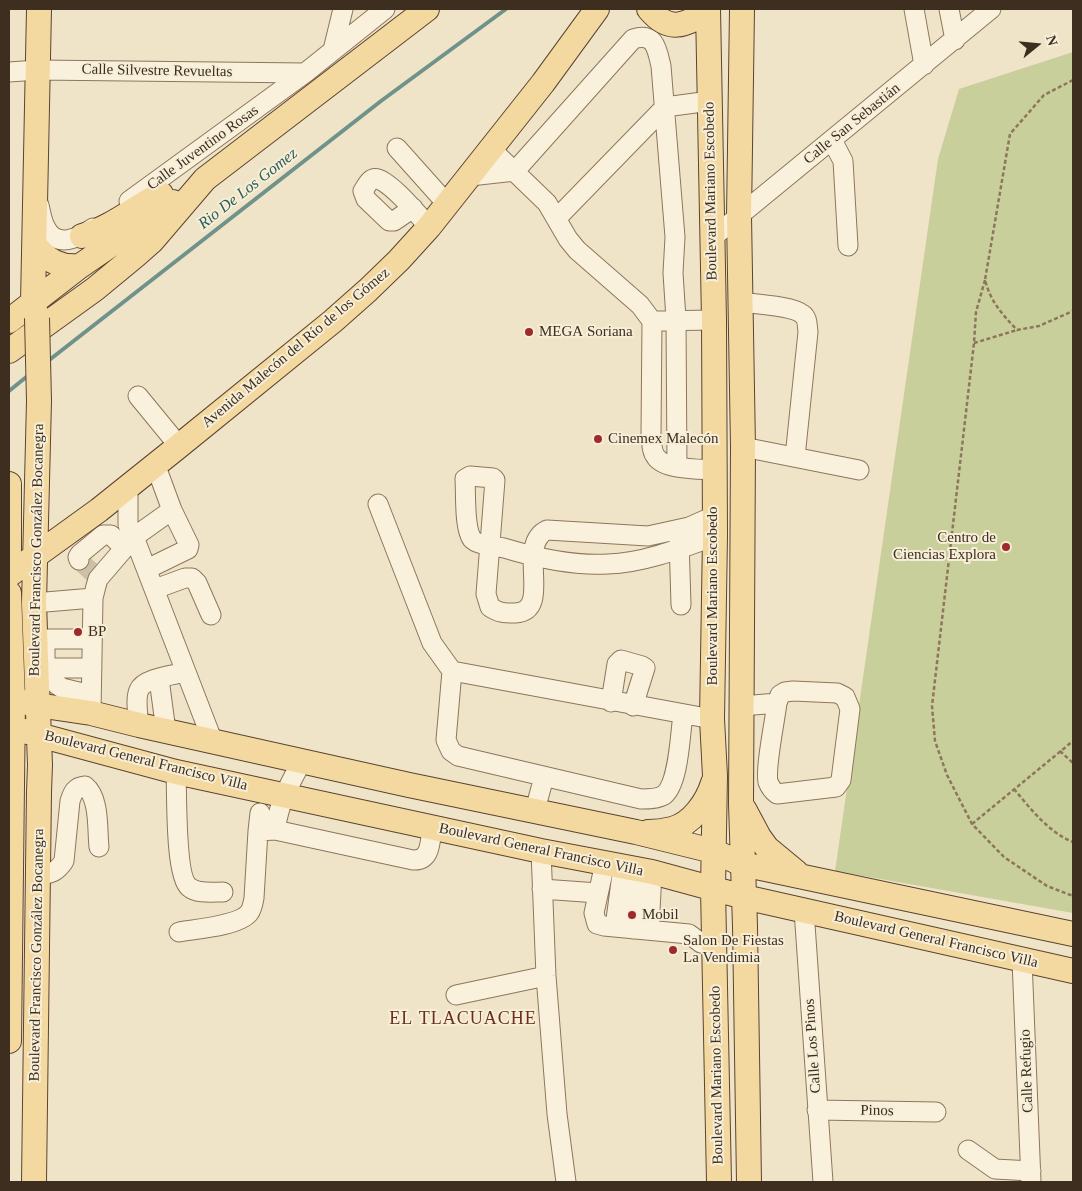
<!DOCTYPE html>
<html>
<head>
<meta charset="utf-8">
<style>
	body { margin:0 }
	#map { position:relative; width:1082px; height:1191px; overflow:hidden; background:#f0e4c8; font-family:"Times New Roman",serif }
	canvas { display:block }
	.frame { position:absolute; inset:0; border:10px solid #3d2e20; pointer-events:none }
	.north { position:absolute; left:1012px; top:20px; width:50px; height:50px; -webkit-text-stroke:4px #f7eed8; paint-order:stroke; rotate:73deg; font-size:14px; font-weight:700; line-height:20px; text-align:center; color:#3d2e20 }
	.north::after { content:''; display:block; margin:auto; width:18px; height:22px; background:#3d2e20; clip-path:polygon(50% 0,100% 100%,50% 72%,0 100%) }
</style>
</head>
<body>
<div id="map">
<canvas width="1082" height="1191"></canvas>
<div class="frame"></div>
<div class="north">N</div>
</div>
<script>
const ctx = document.querySelector('canvas').getContext('2d');
ctx.lineJoin = 'round';
function fillPath(path, color) { ctx.fillStyle = color; ctx.fill(path, 'evenodd'); }
function strokePath(path, color, width, dash) { ctx.strokeStyle = color; ctx.lineWidth = width; ctx.lineCap = dash ? 'butt' : 'round'; ctx.setLineDash(dash || []); ctx.stroke(path); }
function drawText(font, color, halo, rows, align = 'center') {
  ctx.font = font + ' "Times New Roman",serif'; ctx.lineWidth = 4; ctx.setLineDash([]); ctx.textBaseline = 'middle'; ctx.strokeStyle = halo; ctx.fillStyle = color; for (const [text, x, y, turn = 0] of rows) {
    ctx.save(); ctx.translate(x, y); ctx.rotate((+turn || 0) * Math.PI / 180); ctx.textAlign = isNaN(turn) ? turn : align; if (halo) ctx.strokeText(text, 0, 0); ctx.fillText(text, 0, 0); ctx.restore();
  }
}
fillPath(new Path2D(`
	M1073 52V913L835 871 938 159 959 89Z`), '#c9cf9b');
strokePath(new Path2D(`
	M48 361 381 101 506 9
	M9 391 30 374`), '#6f938a', 4);
strokePath(new Path2D(`
	M79 560 93 573`), '#ccc0a6', 19, [19, 9]);
const minor = new Path2D(`
	M914 9 924 65
	M949 9 955 40
	M333 50 343 9
	M9 72 38 70 305 73
	M832 140 843 161 848 246
	M397 148 447 204
	M491 149 547 203 568 239 577 250 640 305 652 321 714 320
	M470 176 515 171 633 39C655 32 657 49 661 66L675 237 673 273 676 319 677 467
	M129 201 305 73 385 9
	M39 205C41 213 42 222 46 228 56 249 79 238 93 228
	M413 208 394 221H389L366 199 363 191C366 187 369 180 373 179 385 174 421 218 429 227
	M557 218 665 107 710 101
	M712 238 991 9
	M740 302C754 304 793 306 802 314 808 318 807 325 808 332L795 457
	M652 321 651 434C652 442 651 451 656 457 665 470 700 469 714 470
	M138 396 179 446
	M743 447 859 470
	M378 504 432 643 452 671 712 719
	M172 510 134 537 213 742
	M714 516 689 527 648 536 547 530C515 545 554 611 515 613 504 613 499 613 490 607L486 594 495 480 493 478 470 476 465 479C466 493 464 528 472 539 477 545 495 546 504 548 537 558 574 566 608 564 643 563 682 548 715 536
	M679 539 681 605
	M79 560 78 557 80 554 103 535H111L124 548
	M147 569 188 549 189 545 172 510 155 464
	M155 589 185 578H192L197 583 211 615
	M34 603 93 598
	M35 639H92
	M45 643V660L49 668H92
	M49 668 56 684 62 688 91 695
	M452 671 446 740 451 751 458 756 641 799C648 799 658 799 664 795 679 783 680 734 683 715
	M159 679 166 731
	M611 702 617 664 621 660 642 666 645 668 633 706
	M742 706 777 703 780 695 785 692 793 691 837 693 845 697 850 709 841 780 836 787 777 794C773 791 770 787 768 782 765 768 775 720 777 703
	M91 713 93 598 96 586 98 579 134 537 128 525V486
	M139 725C138 715 135 699 139 690 144 678 175 675 186 672
	M176 772C177 792 175 876 189 887 197 894 213 892 223 892
	M535 810 544 777
	M275 830C280 800 288 787 302 761
	M258 831 260 813
	M541 851 546 976 557 1114 566 1182
	M605 863 594 913 597 924 604 926 689 934 701 943 715 946
	M38 876C51 873 56 873 64 861L70 801C73 792 75 787 85 786 100 798 97 829 99 847
	M542 889 598 893
	M804 910 823 1182
	M615 927 623 867
	M633 929 641 870
	M649 930 652 872
	M179 932C196 929 238 926 249 913 252 909 253 904 254 898L258 831 275 830 413 860C431 861 430 842 432 828
	M1022 960 1031 1182
	M456 995 546 976
	M817 1110 936 1112
	M968 1150 995 1169 1031 1171`);
const major = new Path2D(`
	M649 9C669 33 684 26 708 11
	M708 9 714 320 715 536 712 719 715 776 713 889 719 1182
	M742 9 739 216 743 447 741 804 745 926 749 1182
	M82 236C111 228 134 208 161 194
	M35 245C47 261 61 268 80 266
	M37 318 33 302 39 9
	M9 321 80 266 173 202
	M9 351 95 289 135 256 152 241 205 179 427 9
	M9 484V550
	M9 575 99 510 179 446 333 321 368 290 399 260 429 227 543 83 597 9
	M9 593 13 700 9 1041
	M9 699 37 705 91 713 139 725 409 785 636 832 713 851 742 864 1073 934
	M9 727 176 772 541 851 652 872 744 897 1073 971
	M744 809 759 837 767 848 796 872
	M648 832C656 832 664 831 672 829 692 824 707 802 713 783
	M34 1182 39 792 40 765 34 603 39 401`);
strokePath(minor, '#8d765c', 21);
strokePath(major, '#5b4430', 26);
strokePath(new Path2D(`
	M1073 80 1044 95 1010 134 985 280C991 302 1001 313 1017 330L1039 326 1073 311
	M985 280 976 312 974 343 932 706 935 741 947 775 972 824 1004 857 1047 886 1073 896
	M974 343 1017 330
	M1060 751 1073 763
	M1014 789C1030 808 1049 833 1073 842
	M972 824 1073 741`), '#8d765c', 2.5, [4, 2.5]);
strokePath(minor, '#faf1dc', 19);
strokePath(major, '#f3d9a0', 24);
const majorBridge = new Path2D(`
	M37 318 39 401`);
strokePath(majorBridge, '#5b4430', 26, []);
strokePath(majorBridge, '#f3d9a0', 24);
for (const [x, y, r, color] of [
	[529,332,5,"#9e2a2b"],
	[598,439,5,"#9e2a2b"],
	[1006,547,5,"#9e2a2b"],
	[78,632,5,"#9e2a2b"],
	[632,915,5,"#9e2a2b"],
	[673,950,5,"#9e2a2b"]
]) { const dot = new Path2D(); dot.arc(x, y, r, 0, 2 * Math.PI); ctx.fillStyle = color; ctx.fill(dot); strokePath(dot, '#f7eed8', 2); }
drawText('15px', '#3d2e20', '#f7eed8', [
	["Calle Silvestre Revueltas",157,71,1],
	["Calle San Sebastián",852,124,-39],
	["Calle Juventino Rosas",203,148,-36],
	["Boulevard Mariano Escobedo",711,191,-91],
	["Avenida Malecón del Río de los Gómez",296,348,-40],
	["Boulevard Francisco González Bocanegra",37,550,-89],
	["Boulevard Mariano Escobedo",713,596,-90],
	["Boulevard General Francisco Villa",146,761,14],
	["Boulevard General Francisco Villa",541,850,12],
	["Boulevard General Francisco Villa",936,940,13],
	["Boulevard Francisco González Bocanegra",37,955,-89],
	["Calle Los Pinos",813,1046,-94],
	["Calle Refugio",1027,1071,-92],
	["Boulevard Mariano Escobedo",717,1075,-91],
	["Pinos",877,1111,1]
]);
drawText('15px', '#3d2e20', '#f7eed8', [
	["MEGA Soriana",539,332],
	["Cinemex Malecón",608,439],
	["Centro de",996,538,"right"],
	["Ciencias Explora",996,555,"right"],
	["BP",88,632],
	["Mobil",642,915],
	["Salon De Fiestas",683,941],
	["La Vendimia",683,958]
], 'left');
drawText('italic 16px', '#2f5d5a', '#f7eed8', [
	["Rio De Los Gomez",248,189,-38]
]);
ctx.letterSpacing = '1px';
drawText('18px', '#6b2e1e', '#f7eed8', [
	["EL TLACUACHE",463,1019]
]);
ctx.letterSpacing = '0px';
</script>
</body>
</html>
